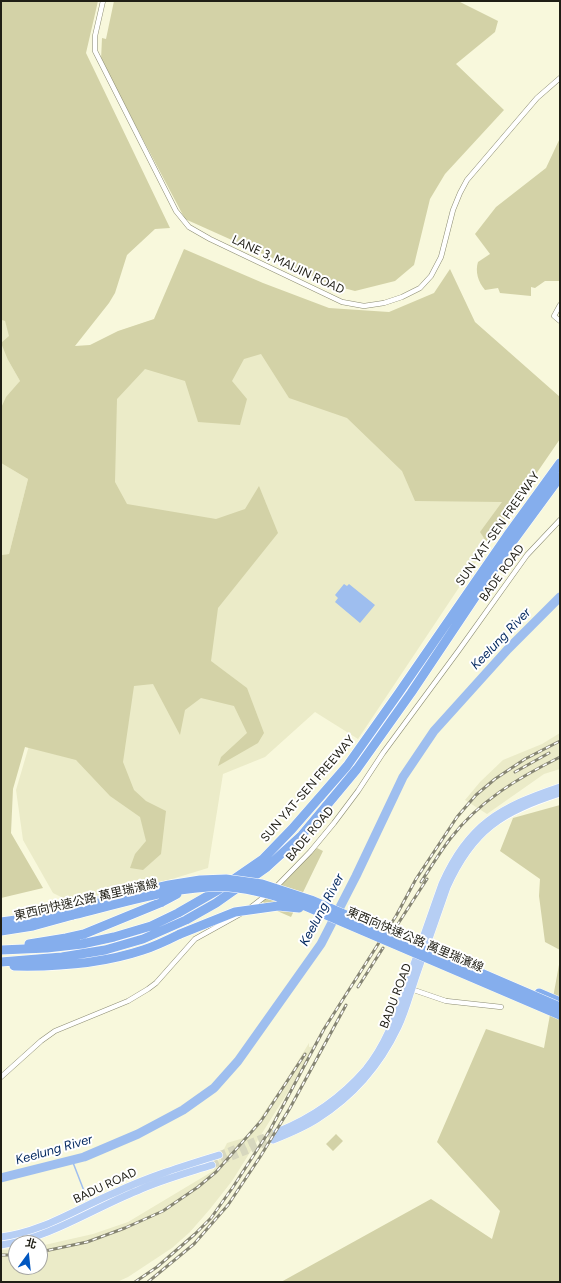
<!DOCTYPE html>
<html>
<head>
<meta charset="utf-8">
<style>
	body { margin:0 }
	#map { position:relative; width:561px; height:1283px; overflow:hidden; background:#f8f8dc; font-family:Figtree,"Noto Sans TC",sans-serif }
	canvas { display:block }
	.frame { position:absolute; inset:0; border:2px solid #1f1e15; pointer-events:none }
	.north { position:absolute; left:8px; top:1235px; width:40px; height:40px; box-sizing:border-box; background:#fff; border:1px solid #a5a5a1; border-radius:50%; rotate:15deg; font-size:11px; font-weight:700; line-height:16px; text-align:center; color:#1f1e15 }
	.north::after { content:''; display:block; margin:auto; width:14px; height:18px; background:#0157c0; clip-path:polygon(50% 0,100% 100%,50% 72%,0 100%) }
</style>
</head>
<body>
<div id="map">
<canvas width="561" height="1283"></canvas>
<div class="frame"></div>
<div class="north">北</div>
</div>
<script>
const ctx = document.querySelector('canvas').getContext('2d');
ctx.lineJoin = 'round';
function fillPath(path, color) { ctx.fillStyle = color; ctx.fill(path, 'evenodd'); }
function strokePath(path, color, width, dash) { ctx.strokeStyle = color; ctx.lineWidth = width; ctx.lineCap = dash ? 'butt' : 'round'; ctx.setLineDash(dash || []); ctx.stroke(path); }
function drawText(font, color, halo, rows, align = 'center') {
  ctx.font = font + ' Figtree,"Noto Sans TC",sans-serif'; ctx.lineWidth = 4; ctx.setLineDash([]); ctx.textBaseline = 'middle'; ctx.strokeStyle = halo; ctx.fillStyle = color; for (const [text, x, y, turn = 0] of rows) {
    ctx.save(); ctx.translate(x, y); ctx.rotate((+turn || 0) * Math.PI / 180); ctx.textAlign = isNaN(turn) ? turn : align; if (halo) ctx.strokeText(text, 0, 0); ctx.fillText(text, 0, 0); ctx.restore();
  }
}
fillPath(new Path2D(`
	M1 320 5 321 10 336 8 360 20 381 1 416Z
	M167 341 307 352 513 493 484 550 358 739 315 712 265 757 223 774 208 868 172 879 81 901 65 899 53 893 23 840 16 790 31 739 104 396Z
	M1 463 28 479 9 554 1 555Z
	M560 733V769L544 774 487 814 465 800 480 782 503 760 542 744Z
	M309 1043V1047L315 1046 303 1068 232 1181 210 1209 190 1232 172 1248 128 1277 117 1282H1V1250L16 1249V1267H40V1246L93 1234 128 1222 213 1171 227 1143 247 1137 285 1082Z`), '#ebebc8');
fillPath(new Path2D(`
	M1 1H98L86 53 170 228 155 229 127 255 115 293 109 303 75 346 90 345 118 331 154 319 184 249 263 283 329 308 389 312 434 293 450 269 475 322 560 397V439L488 544 480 532 502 502 415 501 402 471 347 418 289 398 261 354 244 359 232 381 247 399 240 425 198 422 185 381 145 369 117 399 115 482 127 504 216 519 245 509 259 486 278 533 218 608 211 661 247 688 264 733 258 743 218 766 221 757 247 733 234 706 201 698 185 710 180 735 153 684 134 686 123 762 134 790 146 801 166 811 161 854 143 870 130 868 135 854 146 841 140 817 110 796 76 760 25 747 13 789 11 833 43 888 1 898V555L9 554 28 479 1 463V408L6 397 20 381 8 360 1 343 9 336 5 321 1 320Z
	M114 1H458L498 21 495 32 456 64 504 110 445 174 430 199 414 265 395 281 355 291 332 285 185 219 101 60 102 38 106 39Z
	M560 138V281H545L535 288 531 287V296L500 293 498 288 485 290C478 282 475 271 478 262L490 254 475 234 496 207 546 168Z
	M560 805V950L545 942 539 896 540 879 500 851 513 818Z
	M317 848 323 851 291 917 275 910 260 900Z
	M560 959V1282H281L431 1199 492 1239 500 1211 437 1142 486 1029 544 1048Z
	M336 1134 343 1141 333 1151 326 1144Z`), '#d3d2a7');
fillPath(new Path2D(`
	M344 584 347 586 349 584 375 605 360 623 335 602 338 598 335 595Z`), '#9ebeef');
strokePath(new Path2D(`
	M72 1160 86 1196`), '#9ebeef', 1.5);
strokePath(new Path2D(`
	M1 1178 84 1157 138 1134 183 1110 214 1088 238 1061 321 944 356 876 403 777 434 731 508 649 560 597`), '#9ebeef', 9);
strokePath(new Path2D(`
	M219 1155 277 1132
	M212 1165 273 1140`), '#d7d7be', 7, [7, 3.5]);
const street = new Path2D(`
	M103 1 95 36V51L176 211 189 227 210 239 342 302 364 306 384 303 402 297 420 288 431 276 441 257 453 210 460 193 467 180 537 98 560 78
	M560 305 554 316 560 321
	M275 888 310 852 334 823 358 791 383 753 459 650 527 555 560 520
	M250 908 268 894
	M411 989 446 1001 501 1007
	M1 1077 41 1041 55 1031 128 1001 148 989 156 983 195 939 240 914`);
const primary = new Path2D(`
	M277 1132C312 1118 341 1098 366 1069 388 1042 398 1009 410 976 420 946 431 915 442 884 468 825 500 807 560 787
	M273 1140C288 1134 303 1128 317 1119 352 1097 380 1065 398 1027 406 1010 411 990 417 973 427 944 437 915 447 887 473 829 502 812 560 793
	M1 1237C42 1232 76 1209 114 1193 148 1177 183 1166 219 1155
	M1 1245C50 1238 92 1209 137 1191 161 1180 187 1173 212 1165`);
const highway = new Path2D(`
	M1 922 31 918 71 907
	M1 931 33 926 73 915
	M29 944 66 938 84 934 162 902
	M1 950 47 948 82 944 114 937 151 926 178 913 218 890 263 859 292 829 347 766 398 694 507 536 560 463
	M1 962 62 957 105 950 143 939 186 920 216 903 267 867 302 835 357 769 411 693 510 545 560 477
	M14 966C58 967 101 964 143 950 156 946 168 940 180 934
	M539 993 560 1002`);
strokePath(street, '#8c8c73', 5.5);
strokePath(primary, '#fff', 8);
strokePath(highway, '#fff', 10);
strokePath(street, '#fff', 4.5);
strokePath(primary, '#b6cef4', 7);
strokePath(highway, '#85aeed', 9);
const rail = new Path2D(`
	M515 772 549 753
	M421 882C431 867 440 852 450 839 479 801 518 778 560 757
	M392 933 427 879
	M358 987 383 948
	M40 1252 87 1242 125 1228 163 1211 198 1187 216 1172 261 1121 305 1054
	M1 1255H16
	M135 1282 157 1267 195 1234 211 1218 233 1187 270 1130 324 1029 396 916 416 879 457 817 476 795 495 779 525 759 560 741
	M148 1282 194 1244 228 1205 260 1157 290 1108 346 1005`);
strokePath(rail, '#868573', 3);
strokePath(rail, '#fff', 1.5, [4.5]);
const highwayBridge = new Path2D(`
	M162 902 177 894
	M71 907 169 885 200 880 226 879 262 884 311 900 560 1007
	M73 915C122 903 177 885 229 887 254 889 279 897 303 905L560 1015
	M180 934 235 912 278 906 299 908`);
strokePath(highwayBridge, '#fff', 10, []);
strokePath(highwayBridge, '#85aeed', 9);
drawText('12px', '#1f1e15', '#fff', [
	["LANE 3, MAIJIN ROAD",288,265,25],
	["SUN YAT-SEN FREEWAY",498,529,-55],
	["BADE ROAD",502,573,-54],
	["SUN YAT-SEN FREEWAY",308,789,-49],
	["BADE ROAD",310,834,-50],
	["東西向快速公路 萬里瑞濱線",86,900,-13],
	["東西向快速公路 萬里瑞濱線",415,940,23],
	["BADU ROAD",396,996,-69],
	["BADU ROAD",105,1186,-25]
]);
drawText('italic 13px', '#00265e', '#fff', [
	["Keelung River",501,639,-46],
	["Keelung River",322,910,-62],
	["Keelung River",54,1150,-16]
]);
</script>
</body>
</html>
